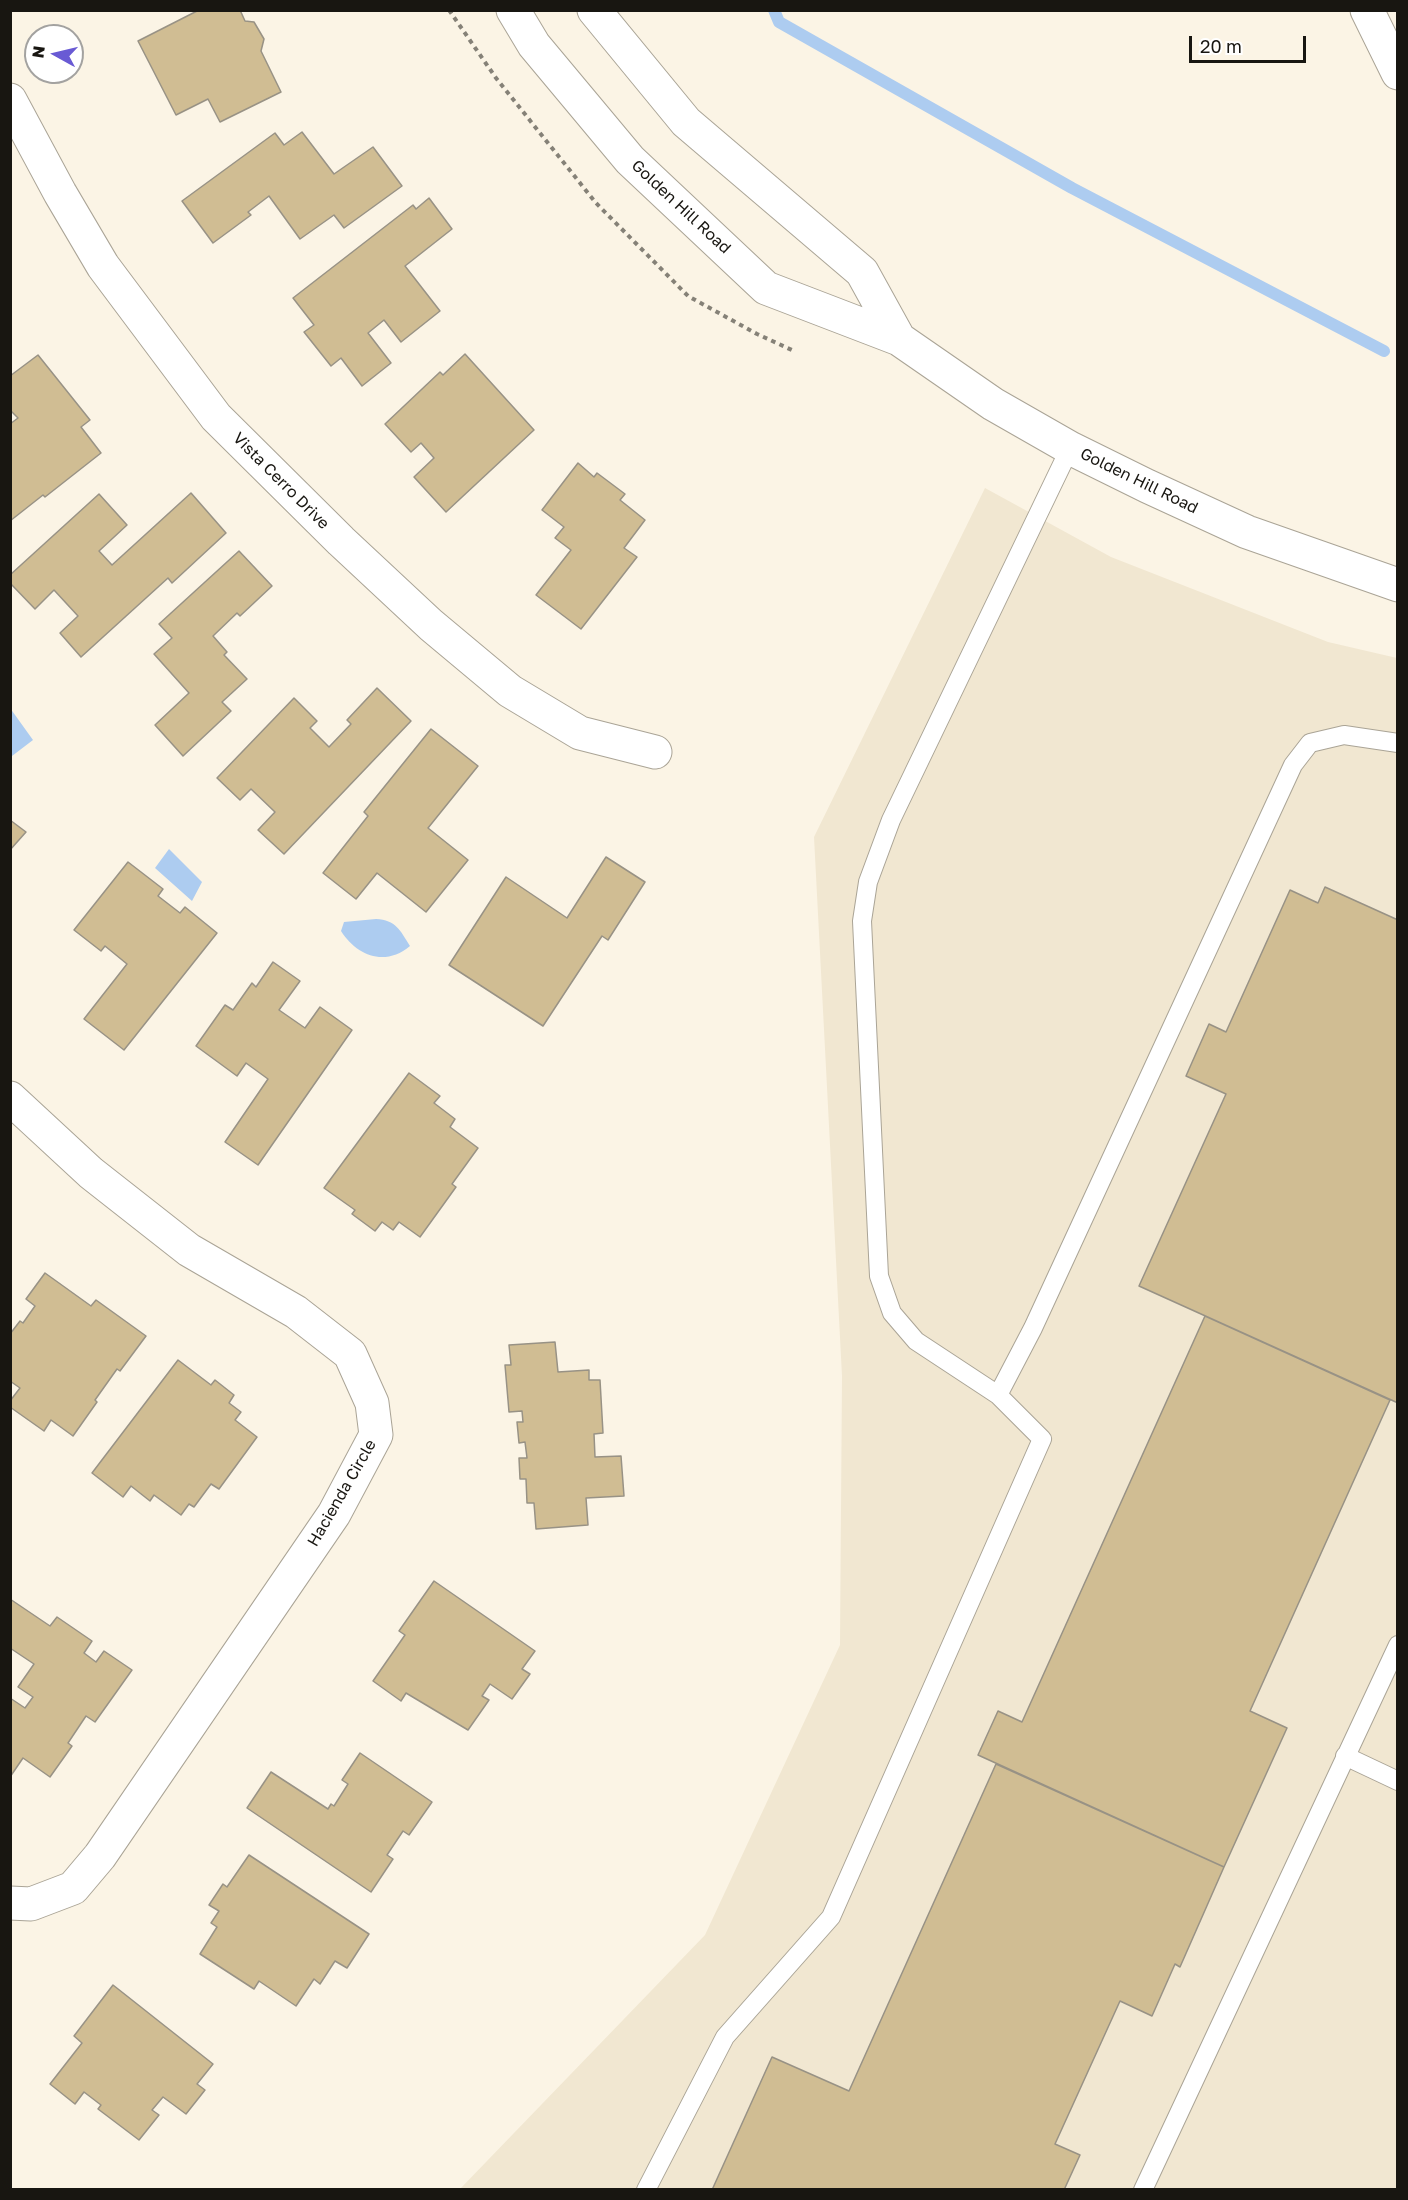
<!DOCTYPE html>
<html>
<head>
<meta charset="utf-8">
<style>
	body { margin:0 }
	#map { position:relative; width:1408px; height:2200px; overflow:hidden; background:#fbf4e5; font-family:"Golos Text",sans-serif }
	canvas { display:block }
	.frame { position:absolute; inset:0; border:12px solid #181611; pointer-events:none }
	.north { position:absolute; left:24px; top:24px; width:60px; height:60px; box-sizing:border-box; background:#fff; border:2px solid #a3a2a0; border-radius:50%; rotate:278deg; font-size:16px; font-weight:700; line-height:24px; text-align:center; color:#181611 }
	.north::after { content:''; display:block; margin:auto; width:21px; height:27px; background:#695ad4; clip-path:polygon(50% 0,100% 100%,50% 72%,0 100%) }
	.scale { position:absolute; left:1189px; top:36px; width:117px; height:27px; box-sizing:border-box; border:3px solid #181611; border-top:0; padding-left:8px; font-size:18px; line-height:21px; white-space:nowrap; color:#181611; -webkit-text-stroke:4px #fff; paint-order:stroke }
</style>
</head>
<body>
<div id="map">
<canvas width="1408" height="2200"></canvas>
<div class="frame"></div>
<div class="north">N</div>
<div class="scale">20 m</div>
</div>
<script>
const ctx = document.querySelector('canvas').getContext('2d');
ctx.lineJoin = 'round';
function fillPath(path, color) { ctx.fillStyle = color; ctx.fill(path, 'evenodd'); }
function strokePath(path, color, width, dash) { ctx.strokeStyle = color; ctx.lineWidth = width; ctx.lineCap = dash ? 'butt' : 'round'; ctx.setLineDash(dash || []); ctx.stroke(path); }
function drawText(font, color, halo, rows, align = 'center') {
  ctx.font = font + ' "Golos Text",sans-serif'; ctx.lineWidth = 6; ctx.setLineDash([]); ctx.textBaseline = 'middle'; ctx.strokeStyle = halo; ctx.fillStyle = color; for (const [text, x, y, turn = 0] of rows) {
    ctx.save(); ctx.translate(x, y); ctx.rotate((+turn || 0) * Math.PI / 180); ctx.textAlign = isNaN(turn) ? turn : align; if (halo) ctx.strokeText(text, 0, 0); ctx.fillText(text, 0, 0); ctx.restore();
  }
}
fillPath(new Path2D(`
	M985 488 1111 557 1328 642 1397 658V2189L459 2190 705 1935 840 1645 842 1376 814 837Z`), '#f1e7d1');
fillPath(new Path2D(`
	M10 708 33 740 12 756 10 753Z
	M169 849 202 882 192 901 155 868Z
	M376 919C396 920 400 930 410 946 385 967 357 956 341 931L344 922Z`), '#adccf0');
strokePath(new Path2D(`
	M774 10 779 22 1072 188 1384 351`), '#adccf0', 12);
const building = new Path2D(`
	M199 10H240L245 21 254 22 264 39 261 51 281 92 220 122 208 99 176 115 138 41Z
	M302 132 334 174 373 147 402 186 344 228 334 215 300 239 269 196 248 212 251 215 213 243 182 201 275 133 284 145Z
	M429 198 452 229 405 266 440 311 401 342 384 320 368 333 391 363 362 386 341 358 331 366 304 332 314 325 293 298 413 205 416 209Z
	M465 354 534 430 446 512 414 477 434 458 421 443 411 452 385 424 440 372 443 375Z
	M38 355 90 420 81 427 101 453 45 497 43 495 10 521V424L18 418 10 410V376Z
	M578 463 594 477 597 473 625 494 620 500 645 520 624 548 637 557 581 629 536 595 571 550 555 538 564 527 542 510Z
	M191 493 226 533 172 583 168 578 81 657 60 633 78 616 54 590 35 609 10 583V575L99 494 127 525 99 551 112 565Z
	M239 551 272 586 240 616 237 613 213 636 227 652 224 655 247 679 222 702 231 711 183 756 155 725 189 693 154 654 172 638 159 624Z
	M377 688 411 721 284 854 258 830 275 812 251 789 240 800 217 778 294 698 317 721 310 728 329 747 351 724 347 720Z
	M431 729 478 766 428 828 468 860 426 912 377 873 356 899 323 873 368 816 364 812Z
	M10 820 26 832 10 850Z
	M606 857 645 882 608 940 602 936 543 1026 449 965 506 877 567 918Z
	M128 862 163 889 158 896 180 913 185 907 217 933 124 1050 84 1019 127 964 105 946 101 951 74 930Z
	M1325 887 1398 920V1403L1139 1286 1226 1094 1186 1076 1209 1024 1226 1032 1290 890 1318 903Z
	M273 962 300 981 279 1010 305 1028 320 1007 352 1030 258 1165 225 1142 268 1079 246 1063 237 1076 196 1046 225 1005 233 1010 252 983 256 987Z
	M409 1073 440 1096 434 1103 455 1119 450 1127 478 1148 452 1184 456 1187 420 1237 399 1222 393 1230 382 1222 375 1231 352 1214 355 1210 324 1188Z
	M45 1273 91 1306 96 1300 146 1336 120 1371 117 1369 95 1400 97 1402 73 1436 51 1420 44 1431 10 1407V1401L20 1388 10 1381V1334L20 1321 23 1323 35 1306 26 1299Z
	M1205 1316 1390 1400 1250 1711 1287 1728 1224 1867 978 1755 998 1711 1022 1722Z
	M555 1342 558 1372 589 1370V1380H600L603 1433 594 1434 595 1457 621 1456 624 1496 586 1498 588 1525 536 1529 534 1503H527L526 1479H520L519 1458H527L525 1442 519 1443 517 1422H523L522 1411 509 1412 505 1365H511L509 1345Z
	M178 1360 211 1385 215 1380 234 1395 229 1403 241 1412 235 1420 257 1437 219 1489 211 1484 194 1507 189 1504 181 1515 154 1495 150 1501 131 1486 123 1497 92 1473Z
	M434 1581 535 1651 522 1669 530 1674 512 1699 490 1684 482 1696 489 1700 468 1730 406 1693 401 1701 373 1681 405 1635 399 1631Z
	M10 1599 50 1626 57 1617 92 1641 84 1653 96 1662 104 1651 132 1670 95 1722 86 1716 68 1743 72 1746 50 1777 23 1758 10 1777V1698L25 1708 33 1697 18 1687 34 1664 10 1648Z
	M360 1753 432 1802 409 1835 403 1831 387 1855 393 1859 371 1892 247 1808 271 1772 328 1809 331 1804 334 1806 348 1784 342 1780Z
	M996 1764 1224 1867 1180 1967 1175 1964 1152 2016 1120 2001 1055 2144 1080 2155 1064 2190H712L772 2057 849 2091Z
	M249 1855 369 1934 347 1968 335 1961 320 1984 314 1979 296 2006 259 1981 254 1989 200 1954 217 1927 211 1923 219 1911 209 1905 223 1884 227 1887Z
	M113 1985 213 2064 197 2084 205 2090 186 2114 163 2097 152 2110 159 2115 139 2140 98 2109 101 2105 84 2092 75 2104 50 2084 82 2043 74 2036Z`);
fillPath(building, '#d0bd93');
strokePath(building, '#989285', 1.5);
const lane = new Path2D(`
	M998 1395 1033 1328 1293 765 1310 743 1344 735 1398 743
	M1345 1756 1398 1781
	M646 2190 725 2037 831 1917 1042 1439 998 1395 916 1341 892 1313 879 1276 862 921 868 882 891 820 1070 448
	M1143 2190 1398 1645`);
const street = new Path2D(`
	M1367 10 1398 73
	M10 100 60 193 103 266 216 417 341 541 431 625 510 691 580 733 655 752
	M10 1098 91 1173 189 1250 296 1312 350 1354 372 1403 376 1435 334 1514 100 1856 73 1888 31 1904 10 1903`);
const secondary = new Path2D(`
	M513 10 534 45 630 160 766 288 899 339 993 404 1070 448 1147 486 1247 532 1398 585
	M594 10 686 122 862 272 899 339`);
strokePath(lane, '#aaa496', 20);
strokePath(street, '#aaa496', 35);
strokePath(secondary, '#aaa496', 35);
strokePath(new Path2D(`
	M449 10 496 78 596 203 688 296 757 334 794 351`), '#858177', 4, [4.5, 4.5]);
strokePath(lane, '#fff', 18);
strokePath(street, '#fff', 33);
strokePath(secondary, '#fff', 33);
drawText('16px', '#181611', '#fff', [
	["Golden Hill Road",681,207,43],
	["Vista Cerro Drive",281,481,45],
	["Golden Hill Road",1139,481,26],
	["Hacienda Circle",342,1493,-60]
]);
</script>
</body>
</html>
